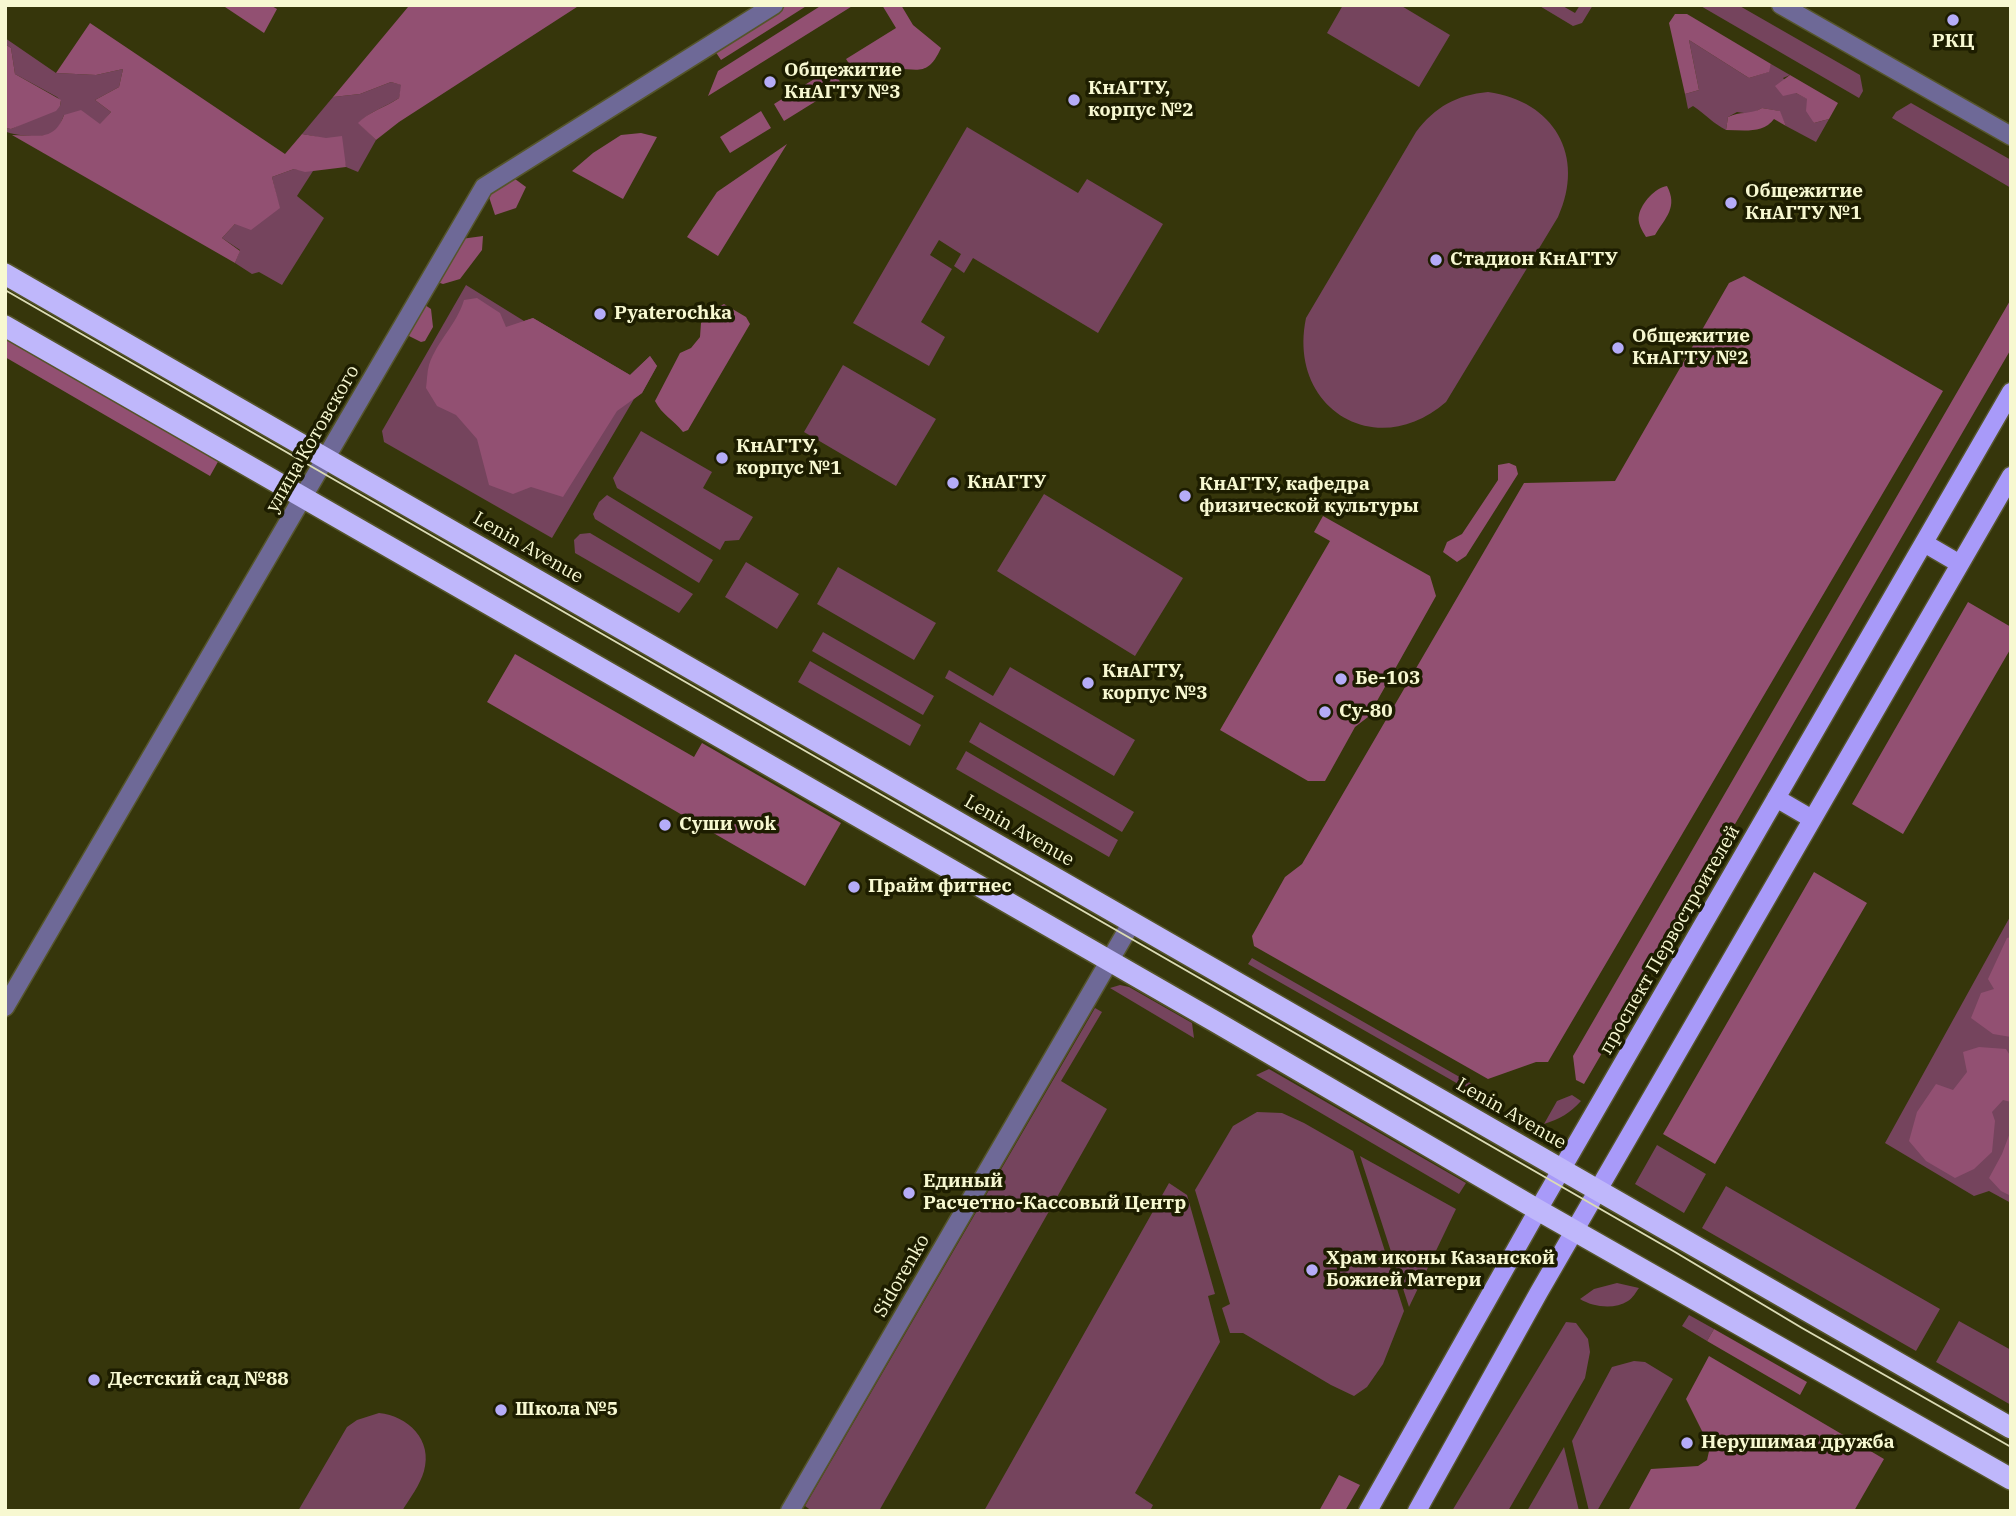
<!DOCTYPE html>
<html>
<head>
<meta charset="utf-8">
<style>
	body { margin:0 }
	#map { position:relative; width:2016px; height:1516px; overflow:hidden; background:#36360b; font-family:"IBM Plex Serif",serif }
	canvas { display:block }
	.frame { position:absolute; inset:0; border:7px solid #f7f8d1; pointer-events:none }
</style>
</head>
<body>
<div id="map">
<canvas width="2016" height="1516"></canvas>
<div class="frame"></div>
</div>
<script>
const ctx = document.querySelector('canvas').getContext('2d');
ctx.lineJoin = 'round';
function fillPath(path, color) { ctx.fillStyle = color; ctx.fill(path, 'evenodd'); }
function strokePath(path, color, width, dash) { ctx.strokeStyle = color; ctx.lineWidth = width; ctx.lineCap = dash ? 'butt' : 'round'; ctx.setLineDash(dash || []); ctx.stroke(path); }
function drawText(font, color, halo, rows, align = 'center') {
  ctx.font = font + ' "IBM Plex Serif",serif'; ctx.lineWidth = 7; ctx.setLineDash([]); ctx.textBaseline = 'middle'; ctx.strokeStyle = halo; ctx.fillStyle = color; for (const [text, x, y, turn = 0] of rows) {
    ctx.save(); ctx.translate(x, y); ctx.rotate((+turn || 0) * Math.PI / 180); ctx.textAlign = isNaN(turn) ? turn : align; if (halo) ctx.strokeText(text, 0, 0); ctx.fillText(text, 0, 0); ctx.restore();
  }
}
fillPath(new Path2D(`
	M1343 5H1400L1450 35 1419 87 1327 33Z
	M1538 5H1561L1575 13 1580 5H1593L1582 23 1573 26Z
	M1699 5H1738L1860 75 1863 91 1859 98Z
	M5 38 56 73 96 75 123 69 119 87 95 100 111 112 100 125 64 115C61 122 59 130 51 134 43 138 14 136 5 131V128L11 129 60 106 61 101 57 97 15 74 11 48 5 44Z
	M1689 40 1749 78 1768 72 1771 64 1790 75 1783 78 1796 93 1808 99 1814 123 1829 119 1816 142 1786 126 1779 111 1762 108 1751 114 1737 112 1728 117 1726 130C1714 124 1705 114 1693 106L1688 109 1685 94 1699 90Z
	M391 82 402 85 399 98C387 106 367 113 359 123L376 140 358 172 346 167C341 141 325 138 302 134L333 97 360 94Z
	M1488 92C1554 101 1586 156 1558 217L1446 402C1376 463 1287 408 1306 318L1416 132C1435 107 1456 95 1488 92Z
	M1911 103 2011 160V188L1892 118 1896 112Z
	M967 127 1078 193 1087 179 1163 224 1098 333 973 258 964 273 954 266 961 254 939 240 930 255 952 269 921 322 945 337 929 366 853 323Z
	M294 169 313 171 297 196 324 218 282 285 259 272 252 274 235 263 240 250 222 238 235 224 279 208 272 177Z
	M466 285 524 321 533 318 630 375 650 356 657 366 642 393 634 399 552 538 384 442 382 431Z
	M843 365 936 419 896 486 804 432Z
	M641 431 712 472 703 488 753 517 739 540 725 541 720 550 617 488 613 478Z
	M1044 494 1183 578 1135 656 997 571Z
	M607 495 713 560 699 583 595 519 593 514 599 502Z
	M590 533 693 594 679 613 575 553 574 540 580 534Z
	M746 562 799 594 777 629 725 597Z
	M838 567 936 623 914 660 817 604Z
	M823 632 934 696 923 715 812 651Z
	M810 661 921 725 910 746 798 682Z
	M1010 667 1135 740 1114 776 945 678 949 670 993 696Z
	M980 722 1134 812 1122 832 969 742Z
	M966 751 1118 840 1109 857 956 769Z
	M2011 915V1203L1989 1191 1974 1196 1885 1143Z
	M1252 958 1491 1095 1488 1101 1248 964Z
	M1120 985 1129 987 1192 1023 1194 1038 1110 988Z
	M1095 1008 1102 1012 1061 1081 1107 1109 879 1511H812L805 1506Z
	M1269 1069 1466 1183 1459 1194 1256 1075Z
	M1572 1095 1581 1101C1570 1113 1560 1119 1544 1124L1557 1101Z
	M1257 1112 1282 1113 1304 1123 1353 1151 1404 1311 1383 1364 1367 1387 1354 1396 1331 1385 1243 1333H1230L1222 1308 1230 1304 1195 1190 1233 1126Z
	M1657 1145 1706 1174 1684 1213 1635 1184Z
	M1360 1156 1456 1209 1409 1307Z
	M1169 1183 1187 1195 1215 1294 1208 1296 1220 1342 1135 1493 1153 1505 1150 1511H984Z
	M1726 1186 1940 1309 1916 1351 1702 1228Z
	M1617 1283 1639 1288C1636 1292 1633 1298 1628 1301 1614 1310 1593 1307 1580 1299L1594 1289Z
	M1689 1315 1714 1329 1707 1341 1682 1326Z
	M1959 1321 2011 1350V1405L1936 1362Z
	M1566 1322 1576 1323 1588 1339 1590 1352 1585 1378 1508 1511H1452Z
	M1634 1361 1645 1362 1673 1379 1597 1511H1589L1572 1441 1612 1367Z
	M379 1413C408 1416 433 1440 424 1471 420 1485 410 1498 402 1511H298L347 1427 357 1420Z
	M1564 1447 1579 1511H1527Z`), '#75445d');
fillPath(new Path2D(`
	M222 5H270L277 9 264 33Z
	M407 5H580L399 122 376 140 358 123C368 112 386 107 399 98L401 85 391 82 360 94 333 97 408 7Z
	M787 5H808L721 60 715 51Z
	M822 5H854L708 96 718 71Z
	M882 5H901L913 25 941 48C927 79 917 67 890 69 879 69 867 73 857 76L846 59 896 28Z
	M1675 14H1687L1771 64 1769 72 1749 78 1689 40 1699 90 1685 94 1669 23Z
	M90 23 285 154 302 134 326 138 342 136 346 167 305 172 294 169 272 177 280 208 251 230 235 224 222 238 240 251 235 263 12 135C38 135 54 142 64 115L81 110 100 124 111 112 95 100 119 87 123 69 96 75 56 73Z
	M5 44 11 48 15 74 61 100 60 106 56 111 11 129 5 128Z
	M832 68 842 85 784 121 774 104Z
	M1790 75 1838 103 1829 119 1814 123 1806 111 1807 99 1796 93 1783 96 1775 86Z
	M1762 108 1780 111 1786 126 1774 119C1763 134 1743 130 1726 130L1728 117C1740 111 1750 115 1762 108Z
	M761 111 771 128 730 153 720 137Z
	M641 133 657 137 623 199 572 171 593 153 621 135Z
	M787 144 718 256 687 237 717 192Z
	M511 176 526 187 516 208 495 215 488 194Z
	M1667 186C1678 207 1666 217 1655 235L1646 237C1642 231 1637 222 1639 215 1642 202 1655 188 1667 186Z
	M483 236 482 250 460 279 443 284 437 282 461 239Z
	M1744 276 1943 391 1548 1062H1536L1488 1079 1254 946 1252 936 1285 877 1302 864 1524 483 1615 481 1729 283Z
	M477 298 500 313 506 327 533 318 630 375 650 356 657 366 642 393 617 411 563 497 531 487 513 494 489 485 477 439 456 415 437 406 426 388C427 381 427 372 429 365 437 341 457 324 464 300Z
	M2011 299V349L1584 1084 1576 1080 1573 1056Z
	M724 304 746 317 750 324 688 430 683 432C673 419 662 415 655 401L680 353 691 348 700 337 701 323 710 311Z
	M425 305 431 309 433 327 425 341 421 342 407 335Z
	M5 336 219 460 210 476 5 357Z
	M1509 463 1516 466 1518 474 1466 556 1457 562 1443 552 1447 542 1462 534 1498 480V465Z
	M1323 516 1430 576 1436 596 1368 717 1355 727 1325 781H1308L1220 730 1330 541 1314 532Z
	M1968 602 2011 627V648L1903 834 1852 804Z
	M515 654 694 757 702 743 841 823 805 886 487 702Z
	M1814 872 1867 903 1715 1164 1663 1134Z
	M2011 937V1037L1993 1034 1971 1018 1981 993 1994 989 1988 979 2007 938Z
	M1979 1047 2006 1049 2011 1057V1102L2003 1100 1992 1112 1995 1121 1992 1152 1974 1169 1955 1178 1926 1161 1909 1141 1917 1112 1936 1084 1953 1090 1967 1072 1963 1052Z
	M2011 1130V1196L2001 1191 1989 1178 2002 1154Z
	M1714 1329 1807 1382 1800 1395 1707 1341Z
	M1709 1356 1884 1459 1854 1511H1628L1651 1469 1698 1466 1707 1460 1710 1447 1686 1399Z
	M1339 1475 1360 1485 1345 1511H1319Z`), '#925072');
const minor = new Path2D(`
	M1781 5 2011 136
	M5 1007 484 187 774 5
	M790 1511 1132 922`);
const major = new Path2D(`
	M1924 543 1960 564
	M1776 798 1812 819
	M1368 1511 1538 1210 2011 392
	M1417 1511 1539 1292 2011 476`);
const highway = new Path2D(`
	M5 274 2011 1428
	M5 326 1216 1022 1538 1210 2011 1479`);
strokePath(minor, '#55552b', 21);
strokePath(major, '#55552b', 21);
strokePath(highway, '#55552b', 24);
strokePath(minor, '#6e6997', 18);
strokePath(major, '#a89af9', 18);
strokePath(highway, '#bfb7fb', 21);
strokePath(new Path2D(`
	M5 290 1675 1252 1802 1328 2011 1447`), '#dbdbb4', 2);
for (const [x, y, r, color] of [
	[1953,20,7,"#b5acf8"],
	[770,82,7,"#b5acf8"],
	[1074,100,7,"#b5acf8"],
	[1731,203,7,"#b5acf8"],
	[1436,260,7,"#b5acf8"],
	[600,314,7,"#b5acf8"],
	[1618,348,7,"#b5acf8"],
	[722,458,7,"#b5acf8"],
	[953,483,7,"#b5acf8"],
	[1185,496,7,"#b5acf8"],
	[1341,679,7,"#b5acf8"],
	[1088,683,7,"#b5acf8"],
	[1325,712,7,"#b5acf8"],
	[665,825,7,"#b5acf8"],
	[854,887,7,"#b5acf8"],
	[909,1193,7,"#b5acf8"],
	[1312,1270,7,"#b5acf8"],
	[94,1380,7,"#b5acf8"],
	[501,1410,7,"#b5acf8"],
	[1687,1443,7,"#b5acf8"]
]) { const dot = new Path2D(); dot.arc(x, y, r, 0, 2 * Math.PI); ctx.fillStyle = color; ctx.fill(dot); strokePath(dot, '#1d1d00', 2.5); }
drawText('bold 19px', '#f7f8d1', '#1d1d00', [
	["РКЦ",1953,42,"center"],
	["Общежитие",784,71],
	["КнАГТУ №3",784,93],
	["КнАГТУ,",1088,89],
	["корпус №2",1088,111],
	["Общежитие",1745,192],
	["КнАГТУ №1",1745,214],
	["Стадион КнАГТУ",1450,260],
	["Pyaterochka",614,314],
	["Общежитие",1632,337],
	["КнАГТУ №2",1632,359],
	["КнАГТУ,",736,447],
	["корпус №1",736,469],
	["КнАГТУ",967,483],
	["КнАГТУ, кафедра",1199,485],
	["физической культуры",1199,507],
	["КнАГТУ,",1102,672],
	["корпус №3",1102,694],
	["Бе-103",1355,679],
	["Су-80",1339,712],
	["Суши wok",679,825],
	["Прайм фитнес",868,887],
	["Единый",923,1182],
	["Расчетно-Кассовый Центр",923,1204],
	["Храм иконы Казанской",1326,1259],
	["Божией Матери",1326,1281],
	["Дестский сад №88",108,1380],
	["Школа №5",515,1410],
	["Нерушимая дружба",1701,1443]
], 'left');
drawText('19px', '#f7f8d1', '#1d1d00', [
	["улица Котовского",313,439,-60],
	["Lenin Avenue",528,548,30],
	["Lenin Avenue",1019,831,30],
	["проспект Первостроителей",1670,940,-60],
	["Lenin Avenue",1511,1114,30],
	["Sidorenko",902,1276,-60]
]);
</script>
</body>
</html>
